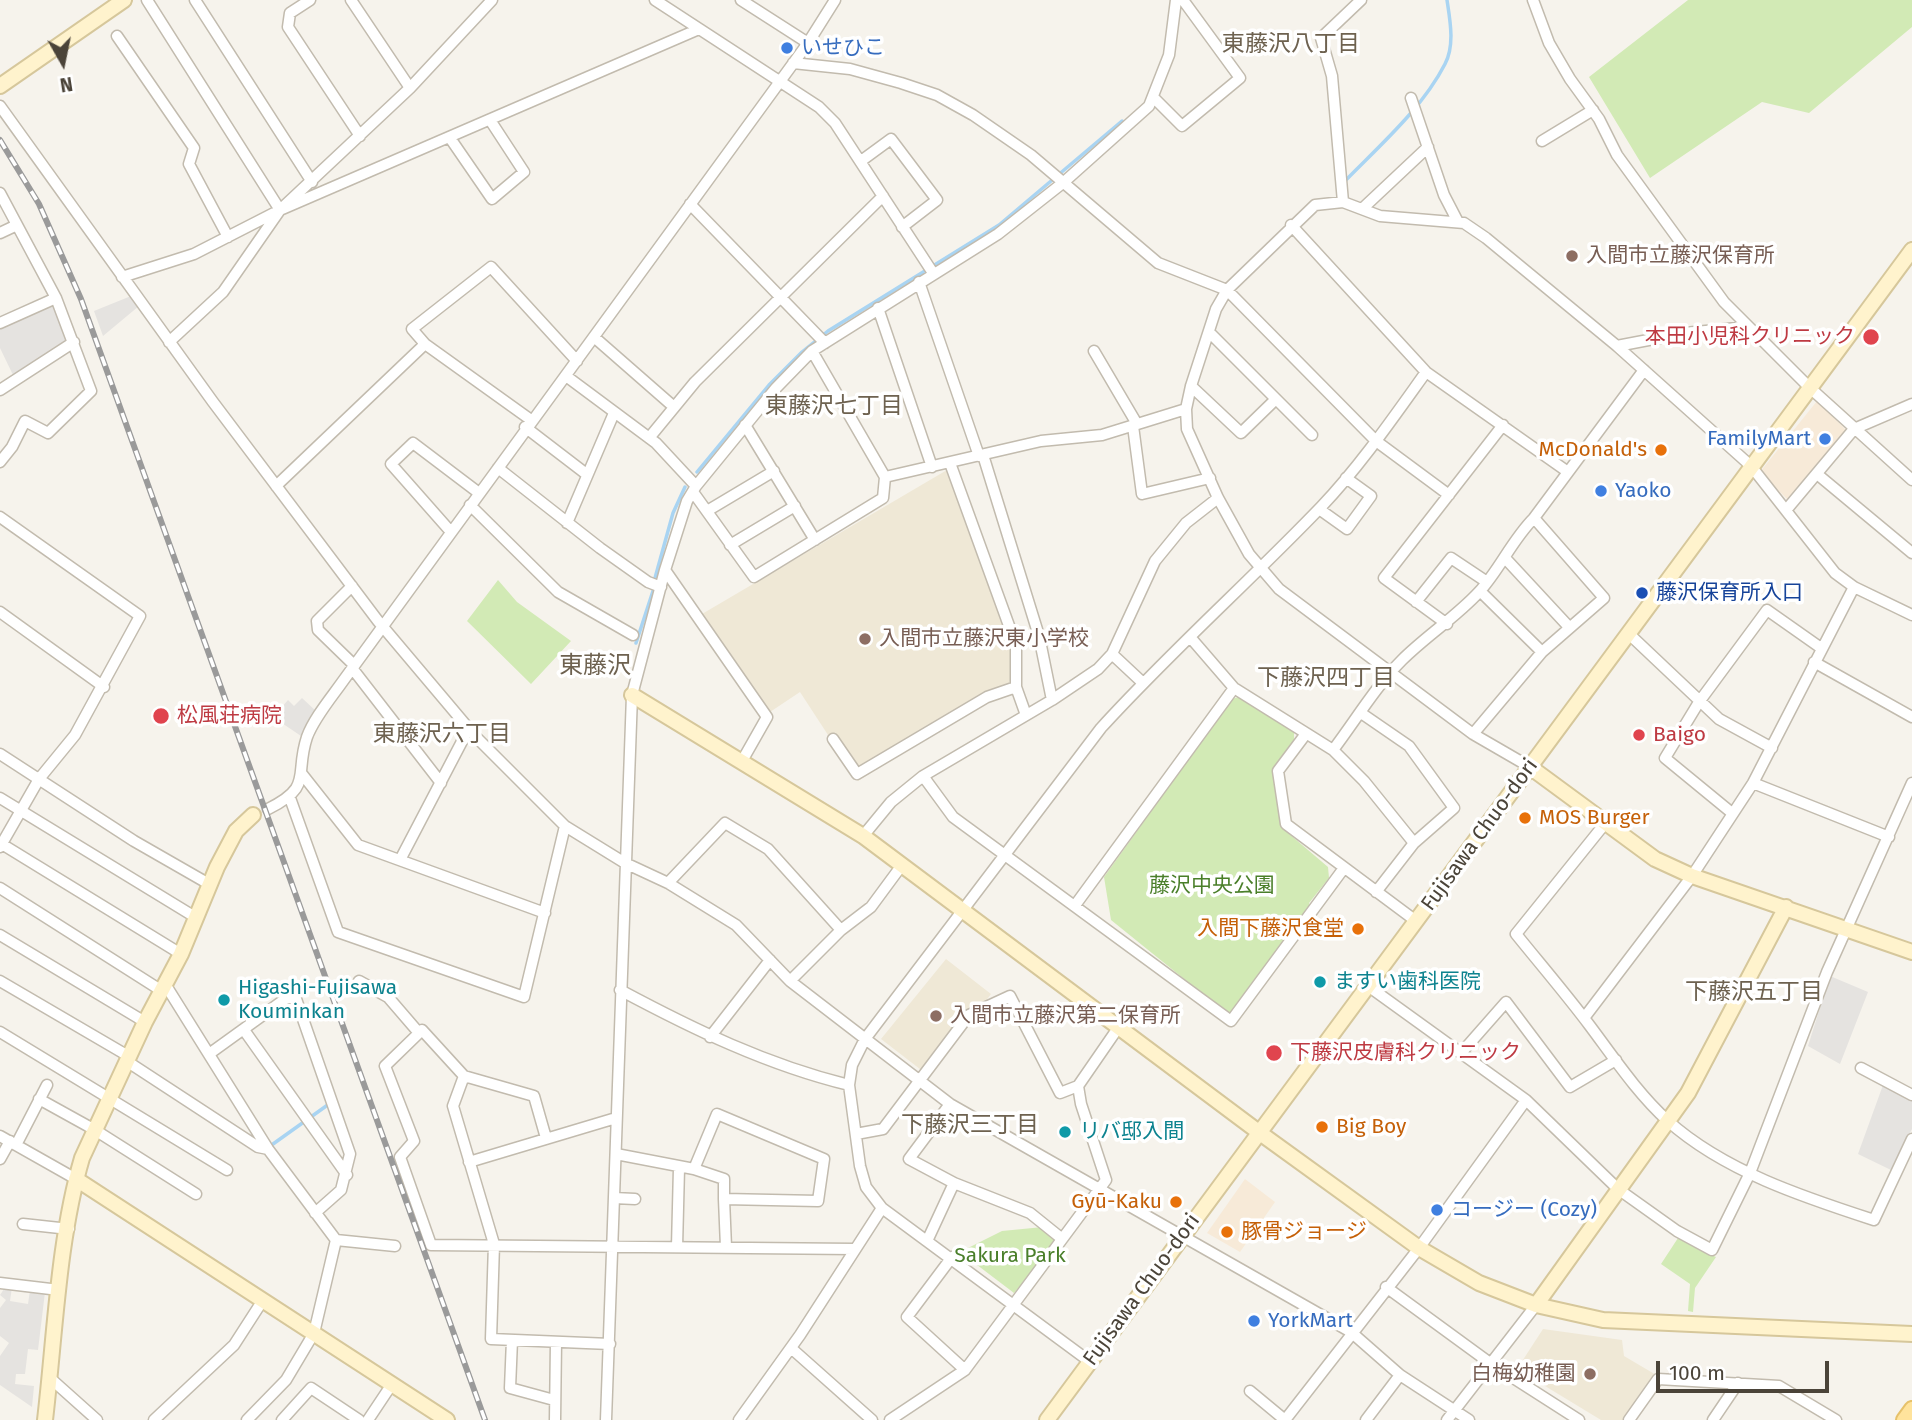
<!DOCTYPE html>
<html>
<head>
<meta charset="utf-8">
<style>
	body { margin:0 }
	#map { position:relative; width:1912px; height:1420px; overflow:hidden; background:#f6f3ec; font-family:"Fira Sans",sans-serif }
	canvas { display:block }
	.north { position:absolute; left:28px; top:28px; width:70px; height:70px; -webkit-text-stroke:5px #fff; paint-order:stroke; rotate:171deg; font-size:19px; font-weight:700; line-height:28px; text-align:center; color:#4b4439 }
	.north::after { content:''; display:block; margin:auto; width:24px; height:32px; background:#4b4439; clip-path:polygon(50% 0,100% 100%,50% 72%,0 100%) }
	.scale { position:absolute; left:1656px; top:1361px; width:173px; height:32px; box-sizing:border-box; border:4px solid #4b4439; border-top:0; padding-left:9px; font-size:21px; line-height:24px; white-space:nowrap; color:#4b4439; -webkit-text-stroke:5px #fff; paint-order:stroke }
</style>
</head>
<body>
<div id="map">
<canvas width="1912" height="1420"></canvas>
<div class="north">N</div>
<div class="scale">100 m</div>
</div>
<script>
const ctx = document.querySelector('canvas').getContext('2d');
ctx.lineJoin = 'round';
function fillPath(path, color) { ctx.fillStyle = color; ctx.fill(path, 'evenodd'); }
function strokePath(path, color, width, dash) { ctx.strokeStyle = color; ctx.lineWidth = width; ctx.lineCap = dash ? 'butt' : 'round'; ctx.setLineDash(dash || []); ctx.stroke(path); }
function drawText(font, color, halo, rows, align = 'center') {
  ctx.font = font + ' "Fira Sans","Noto Sans JP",sans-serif'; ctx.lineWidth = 7; ctx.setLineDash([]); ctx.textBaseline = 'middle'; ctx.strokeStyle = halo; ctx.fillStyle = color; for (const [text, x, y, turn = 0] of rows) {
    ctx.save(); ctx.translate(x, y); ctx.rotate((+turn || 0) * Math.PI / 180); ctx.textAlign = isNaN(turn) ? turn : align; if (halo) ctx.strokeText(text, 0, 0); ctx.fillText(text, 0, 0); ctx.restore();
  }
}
fillPath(new Path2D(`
	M1817 401 1847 431 1787 499 1760 472Z
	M1245 1179 1275 1202 1240 1252 1207 1233Z`), '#f7ead8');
fillPath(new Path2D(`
	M947 470 1020 663 1005 690 858 781 800 692 770 712 702 614Z
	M946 959 991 994 929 1076 881 1039Z
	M1543 1329 1622 1340 1624 1356 1663 1379 1634 1420H1601L1517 1369Z`), '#efe8d6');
fillPath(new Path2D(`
	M1688 0H1912V27L1809 113 1762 102 1650 178 1589 77Z
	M498 580 517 602 571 641 531 684 467 621Z
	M1245 695 1294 730V743L1274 769 1281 827 1328 867 1329 878 1309 903 1312 910 1230 1016 1111 920 1104 877 1232 699Z
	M1043 1227 1061 1238 1014 1293 960 1252 1002 1231Z
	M1678 1238 1716 1257 1695 1288 1693 1312 1688 1311 1690 1284 1661 1264Z`), '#d2eab5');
fillPath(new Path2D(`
	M131 296 139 306 103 336 94 311Z
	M55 305 66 336 65 341 13 375 0 348V327Z
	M302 698 317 712 301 736 273 717 288 700 294 706Z
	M1830 976 1868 992 1840 1064 1808 1046Z
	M1883 1085 1912 1101V1129L1891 1170 1858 1154Z
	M6 1286 12 1287 10 1301 28 1304 30 1290 45 1292 38 1350 28 1349 25 1374H16L15 1384 34 1386 32 1407 0 1385V1356L9 1343 0 1336V1308L6 1300 0 1295Z`), '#e5e3e0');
strokePath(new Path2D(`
	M1343 183C1378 147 1422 109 1445 64 1455 45 1450 20 1447 0
	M697 472 769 385 802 352 828 331 999 225 1122 121
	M655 578 673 513 685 487
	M636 643 653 591
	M273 1144 329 1104`), '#a9d4f2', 3.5);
const street = new Path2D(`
	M147 0 280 210
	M195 0 312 182
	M310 0 290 13 288 27 360 136
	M351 0 410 88
	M655 0 819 107 835 123 933 273
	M741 0 808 43
	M1533 0 1549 43 1570 79 1599 119 1617 155 1724 302 1809 387 1912 480
	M117 36 194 148 189 164 228 237
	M793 63 850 69 901 83 937 95 973 115 1031 155 1158 263 1227 290 1376 441 1449 495
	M1154 98 1182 126 1240 78 1183 0
	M1411 98 1444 195 1458 222
	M0 106 213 402 378 621 475 736 565 826 625 863 668 883 736 925 790 981 950 1104 1351 1332 1400 1375 1469 1420
	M450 138 492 199 524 172 490 120
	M1542 141 1593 110
	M861 161 891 139 937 200 902 227
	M0 193 56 298 91 391 48 433 25 421 12 447 0 462
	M1343 202 1332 76 1321 38 1361 0
	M690 204 825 343
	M1362 209 1428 147
	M1291 225 1426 372 1568 472
	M0 233 17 225
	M122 277 194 254 280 210 699 29
	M919 282 979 456
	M878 308 932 467
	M0 323 56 298
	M1209 332 1312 435
	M594 337 674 407
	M169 342 223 292 280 210 410 88 492 0
	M425 344 531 420
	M1617 346 1685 333 1747 327
	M812 351 885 477 1041 441 1102 435 1186 409
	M1094 351 1137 424
	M566 376 656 443 696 486
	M1191 386 1241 433 1276 399
	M0 390 74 342
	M745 425 815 540
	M1133 426 1142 494 1210 478
	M525 427 585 473
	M649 438 695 382 883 196
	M983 455 1039 636 1052 700
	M950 463 1016 645V687
	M498 468 600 548 648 582 661 587
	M1817 474 1912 553
	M276 486 425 344 412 329 491 267 577 361
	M693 492 754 577 883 498 885 477
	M470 505 558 592 633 635
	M1319 509 1347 529 1371 496 1346 478
	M1787 509 1854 429 1912 404
	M707 511 774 471
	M0 517 140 616 75 735 39 779 0 847
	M567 523 614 413
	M451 532 391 464 413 443 479 493
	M730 545 795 506
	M1505 558 1569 627
	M665 570 767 717 742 761
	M352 586 317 621 318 630 354 665
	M1480 591 1542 652
	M1416 602 1451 558 1487 582
	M0 612 104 687
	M1447 624 1384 578 1503 425
	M1628 633 1719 719 1772 748
	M1190 637 1234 688 1333 750 1364 781 1414 843
	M1112 654 1143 683
	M1814 662 1912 717
	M352 668 441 783
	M1361 713 1409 746 1454 808 1414 843 1376 892
	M1473 734 1542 652 1604 598 1534 518
	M1305 735 1278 771 1286 824 1416 921
	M833 739 857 774 987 697 1016 687 1026 715
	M1333 750C1355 721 1376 686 1402 660 1426 636 1456 617 1479 592 1500 569 1512 540 1534 518L1644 370
	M0 754 134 841 209 884
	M1530 767 1473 734 1279 589 1249 554 1218 498 1187 429 1186 409 1191 386 1216 309 1227 290 1315 205 1343 202 1380 216 1464 223 1486 238 1617 346 1751 466 1835 573 1854 587 1912 615
	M302 774 358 845 545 913
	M923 776 953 817 1231 1021 1344 868
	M1753 783 1889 837
	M0 798 195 917
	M290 798 338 932 524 997 565 826
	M268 809C314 786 294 776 307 737 314 718 331 698 343 681L808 43 835 0
	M1732 813 1665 758 1699 702 1767 610 1821 648
	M1607 821 1516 934C1541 965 1566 994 1590 1026 1614 1058 1638 1094 1668 1121 1724 1171 1803 1197 1874 1220L1912 1139
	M863 836 891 802 923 776 1052 700 1098 669 1112 654 1155 561 1186 523 1218 498
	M0 843 181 954
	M400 860 469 728
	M668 883 725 823 768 849 841 930
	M0 888 162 991
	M1076 904 1234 688
	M0 935 145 1022
	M0 981 130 1057
	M359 981 388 997 419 1033
	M790 981 841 930 871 907 902 865
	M165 984 268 1149 336 1240 395 1246
	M1368 986 1526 1100 1618 1189 1677 1231 1712 1250 1750 1173 1827 972 1912 783
	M620 990C693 1029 767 1065 849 1085
	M1584 1018 1692 876 1753 783 1854 587
	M244 1030 347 1175
	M0 1032 227 1170
	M710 1037 770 960
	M1462 1052 1506 1002 1570 1087 1616 1060
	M209 1054 288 997 296 999 350 1154 341 1190 315 1213
	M128 1062 258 1147 268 1149
	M1861 1068 1912 1095
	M464 1076 534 1096 546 1138
	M39 1099 95 1130 196 1194
	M950 1104 909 1159 954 1183 1030 1213 1061 1238
	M856 1134 883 1129 969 1015 1010 996 1060 1093 1078 1086 1118 1028
	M0 1136 76 1179
	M16 1145 47 1085
	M616 1154 694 1169 724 1179V1199L818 1201 824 1159 717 1114 694 1169
	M0 1159 10 1141
	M469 1162 616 1118
	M614 1198 635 1199
	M724 1199 726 1247
	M23 1224 69 1229
	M928 1239 954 1183
	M677 1247 679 1168
	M952 1257 907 1317 965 1370
	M0 1283 59 1290
	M1386 1287 1490 1363 1579 1420
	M512 1340 510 1388 554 1400
	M610 1344 491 1339 494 1244 453 1106 464 1076 422 1030 419 1033 385 1066 414 1141 400 1157 431 1245 855 1249
	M791 1348 872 1420
	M1089 1361 882 1208 866 1187 860 1166 849 1085 852 1065 865 1039 1101 728C1171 651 1249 582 1321 507 1360 466 1393 418 1426 372
	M50 1378 97 1420
	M1250 1391 1285 1420
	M154 1420 234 1345 263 1300
	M247 1420 286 1380 314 1333 336 1240
	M282 1420 311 1388 359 1420
	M368 1420 392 1384
	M555 1420 556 1342
	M606 1420 632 695 665 570 687 501 696 486 776 388 812 351 998 234 1064 182 1149 106 1169 55 1176 0
	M739 1420 800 1335 882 1208
	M890 1420 965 1370 1106 1180 1081 1104 1078 1086
	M1285 1420 1419 1248 1526 1100
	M1366 1420 1400 1375
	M1447 1420 1536 1305
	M1629 1420 1658 1379 1779 1386 1836 1420
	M1713 1420 1738 1383`);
const secondary = new Path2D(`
	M0 86 124 0
	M632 695 863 836 1260 1133 1419 1248 1479 1283 1536 1305 1603 1320 1912 1334
	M1530 767 1655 859 1692 876 1912 952
	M76 1179 447 1420
	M1536 1305 1688 1093 1786 907
	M45 1420C55 1335 58 1240 82 1158L145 1022 181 954 217 867 236 831 253 815
	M1047 1420 1912 250`);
const primary = new Path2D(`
	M1904 1420 1912 1409`);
strokePath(street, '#c2bbae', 13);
strokePath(secondary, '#d6c79b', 18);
strokePath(primary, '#e6c16a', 18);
strokePath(street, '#fff', 10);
strokePath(secondary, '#fff3cd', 14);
strokePath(primary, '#ffe39c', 14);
const rail = new Path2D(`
	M0 140 39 204 81 299 485 1420`);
strokePath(rail, '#9a9a9a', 6);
strokePath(rail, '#fff', 3.5, [10]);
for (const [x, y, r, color] of [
	[787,48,7,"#3f7fe0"],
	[1572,256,7,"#8d6e63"],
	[1871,337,9,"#e0444e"],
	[1825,439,7,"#3f7fe0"],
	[1661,450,7,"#e8710a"],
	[1601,491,7,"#3f7fe0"],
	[1642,593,7,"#1a4fb4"],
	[865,639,7,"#8d6e63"],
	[161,716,9,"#e0444e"],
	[1639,735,7,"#e0444e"],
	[1525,818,7,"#e8710a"],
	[1358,929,7,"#e8710a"],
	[1320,982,7,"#0f9aa8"],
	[224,1000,7,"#0f9aa8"],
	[936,1016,7,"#8d6e63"],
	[1274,1053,9,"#e0444e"],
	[1322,1127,7,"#e8710a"],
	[1065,1132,7,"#0f9aa8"],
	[1176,1202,7,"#e8710a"],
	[1437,1210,7,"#3f7fe0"],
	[1227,1232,7,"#e8710a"],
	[1254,1321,7,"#3f7fe0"],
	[1590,1374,7,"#8d6e63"]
]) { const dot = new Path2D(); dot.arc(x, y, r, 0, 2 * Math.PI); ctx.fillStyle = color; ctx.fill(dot); strokePath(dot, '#fff', 2.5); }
drawText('21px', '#366cbe', '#fff', [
	["いせひこ",801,48],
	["FamilyMart",1811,439,"right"],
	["Yaoko",1615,491],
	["コージー (Cozy)",1451,1210],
	["YorkMart",1268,1321]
], 'left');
drawText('21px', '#785e54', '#fff', [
	["入間市立藤沢保育所",1586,256],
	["入間市立藤沢東小学校",879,639],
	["入間市立藤沢第二保育所",950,1016],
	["白梅幼稚園",1576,1374,"right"]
], 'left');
drawText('21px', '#be3a42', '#fff', [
	["本田小児科クリニック",1855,337,"right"],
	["松風荘病院",177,716],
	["Baigo",1653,735],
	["下藤沢皮膚科クリニック",1290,1053]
], 'left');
drawText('21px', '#c56008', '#fff', [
	["McDonald's",1647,450],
	["MOS Burger",1539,818,"left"],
	["入間下藤沢食堂",1344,929],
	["Big Boy",1336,1127,"left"],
	["Gyū-Kaku",1162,1202],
	["豚骨ジョージ",1241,1232,"left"]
], 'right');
drawText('21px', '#164399', '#fff', [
	["藤沢保育所入口",1656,593]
], 'left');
drawText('21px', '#4b4439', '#fff', [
	["Fujisawa Chuo-dori",1480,835,-54],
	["Fujisawa Chuo-dori",1142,1290,-54]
]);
drawText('21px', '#4a7f2a', '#fff', [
	["藤沢中央公園",1212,886],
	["Sakura Park",1010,1256]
]);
drawText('21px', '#0d838f', '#fff', [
	["ますい歯科医院",1334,982],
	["Higashi-Fujisawa",238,988],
	["Kouminkan",238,1012],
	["リバ邸入間",1079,1132]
], 'left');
drawText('23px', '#6e6250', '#fff', [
	["東藤沢八丁目",1291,45],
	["東藤沢七丁目",834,407],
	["下藤沢四丁目",1326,679],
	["東藤沢六丁目",442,735],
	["下藤沢五丁目",1754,993],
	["下藤沢三丁目",970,1126]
]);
drawText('24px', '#6e6250', '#fff', [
	["東藤沢",595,666]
]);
</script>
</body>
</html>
